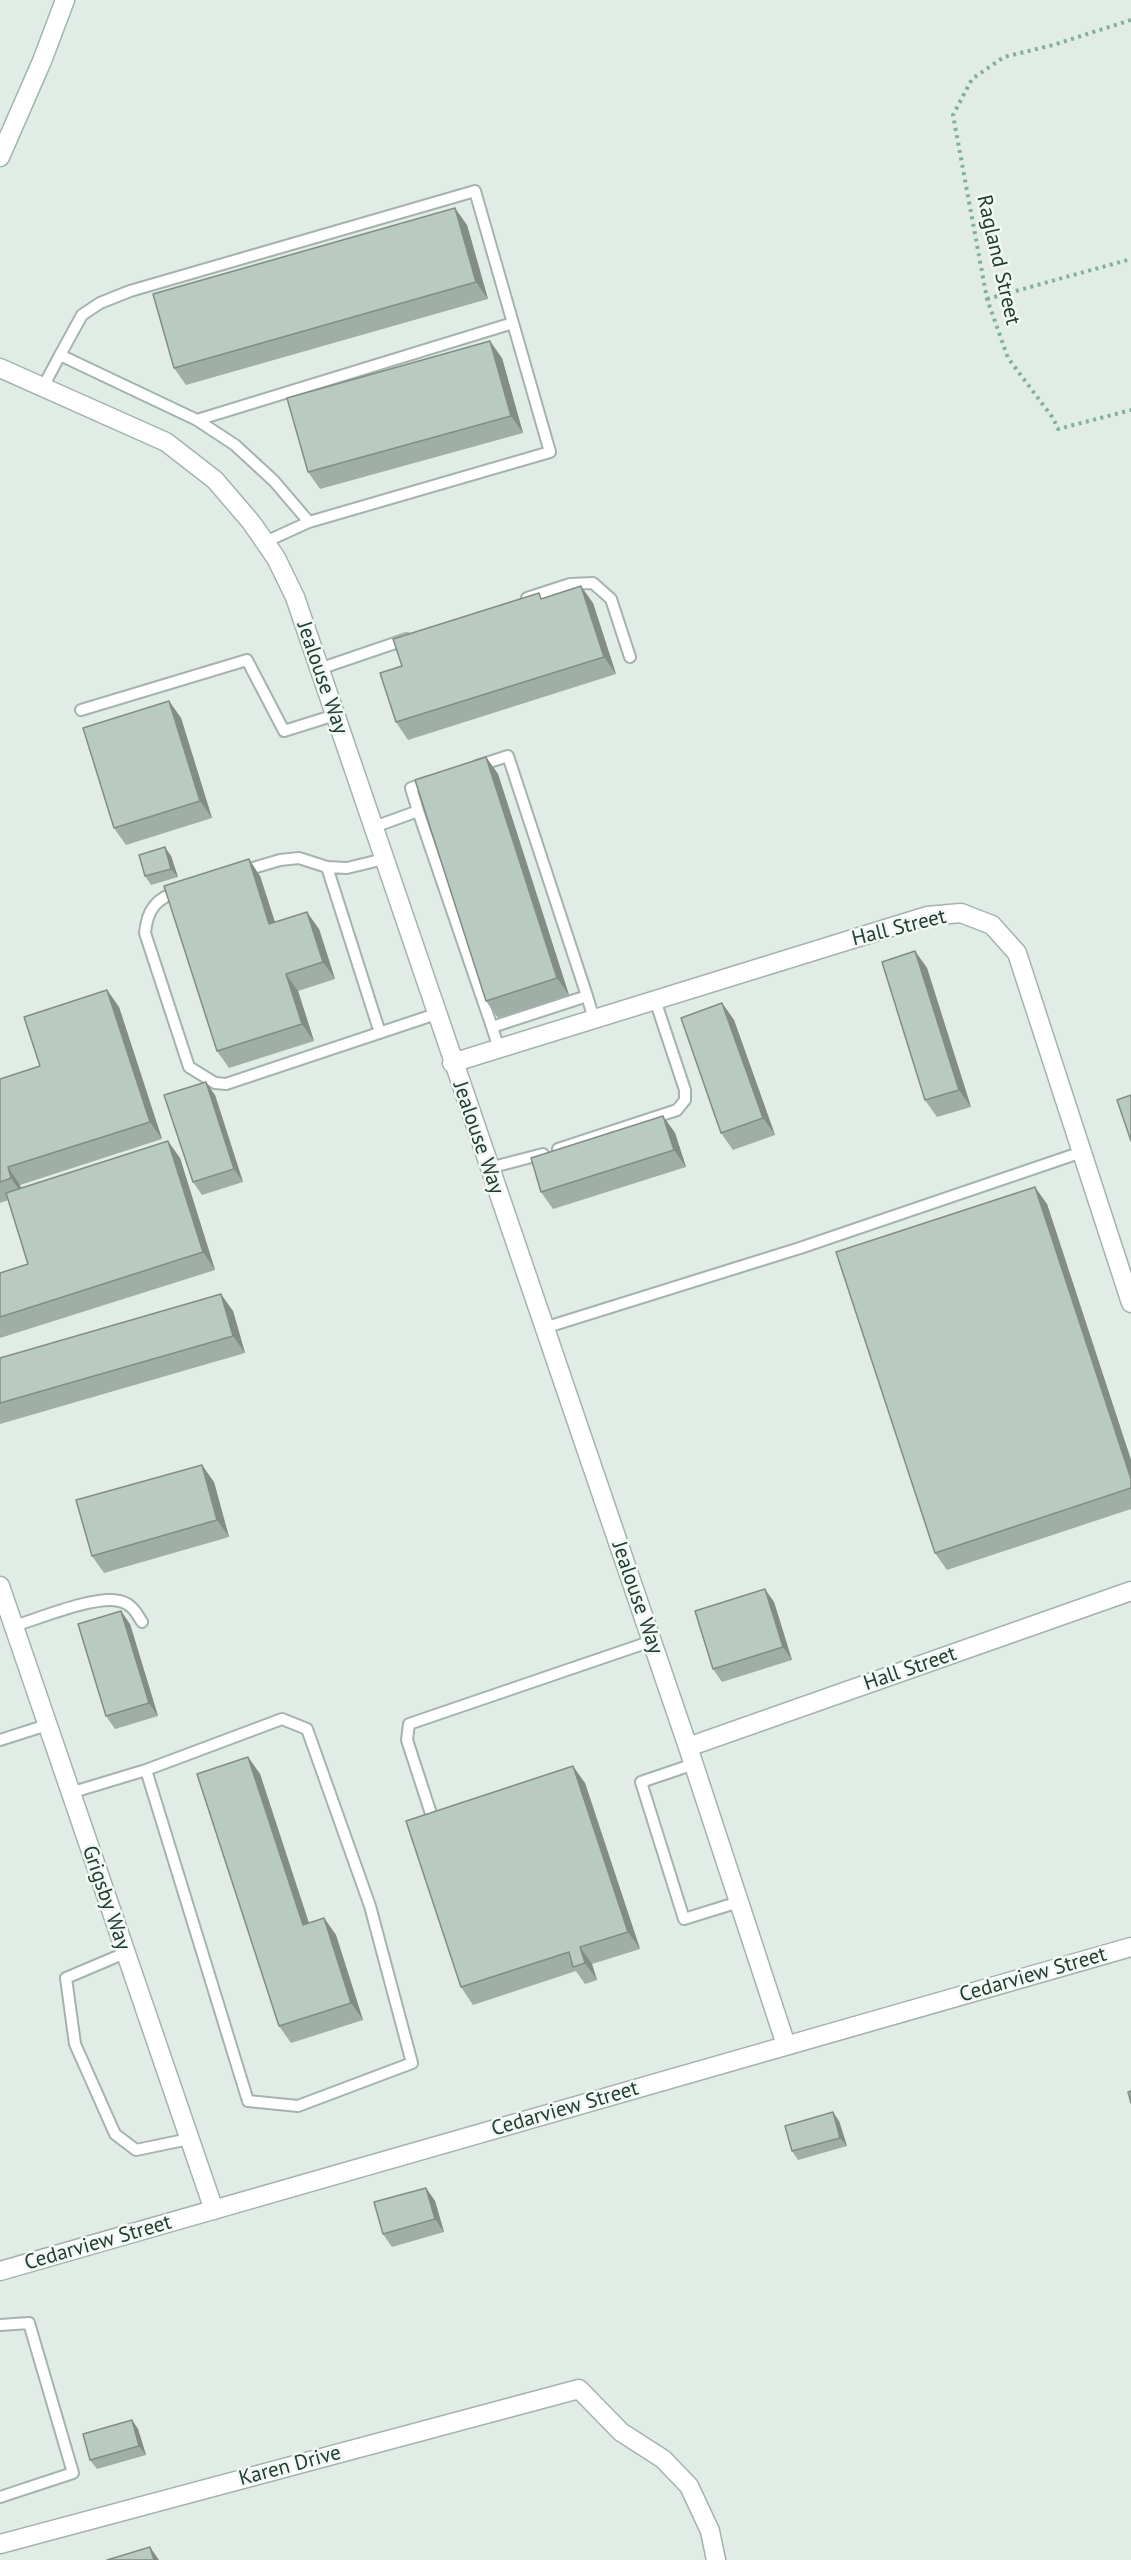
<!DOCTYPE html>
<html>
<head>
<meta charset="utf-8">
<style>
	body { margin:0 }
	canvas { display:block; background:#e1ece6 }
</style>
</head>
<body>
<canvas width="1131" height="2560"></canvas>
<script>
const ctx = document.querySelector('canvas').getContext('2d');
ctx.lineJoin = 'round';
function strokePath(path, color, width, dash) { ctx.strokeStyle = color; ctx.lineWidth = width; ctx.lineCap = dash ? 'butt' : 'round'; ctx.setLineDash(dash || []); ctx.stroke(path); }
function fillPath(path, color) { ctx.fillStyle = color; ctx.fill(path, 'evenodd'); }
function drawText(font, color, halo, rows, align = 'center') {
  ctx.font = font + ' "PT Sans",sans-serif'; ctx.lineWidth = 5; ctx.setLineDash([]); ctx.textBaseline = 'middle'; ctx.strokeStyle = halo; ctx.fillStyle = color; for (const [text, x, y, turn = 0] of rows) {
    ctx.save(); ctx.translate(x, y); ctx.rotate((+turn || 0) * Math.PI / 180); ctx.textAlign = isNaN(turn) ? turn : align; if (halo) ctx.strokeText(text, 0, 0); ctx.fillText(text, 0, 0); ctx.restore();
  }
}
const lane = new Path2D(`
	M60 355 82 315 100 303 130 291 475 191 550 452 309 522
	M43 387 60 355 197 420 235 445 274 481 309 522 265 542
	M197 420 513 323
	M527 598 570 584 593 583 611 599 630 657
	M319 669 407 639
	M81 710 247 660 284 731 335 715
	M477 766 508 756 587 996
	M418 811 492 1027
	M374 827 418 811 411 788 428 782
	M327 867 380 1033
	M243 871 280 860 299 858 327 867 347 868 384 859
	M179 891C156 898 147 910 145 933L189 1067 215 1083 226 1084 436 1014
	M499 1049 492 1027 587 996 594 1019
	M558 1149 677 1110 685 1100V1090L655 1000
	M489 1168 543 1154
	M544 1328 800 1248 1082 1152
	M14 1626C38 1619 95 1595 119 1601 131 1603 136 1612 142 1622
	M0 1740 47 1725
	M694 1764 641 1782 684 1919 739 1902
	M70 1793 146 1770 248 2101 298 2106 412 2063 370 1906 307 1729 282 1719 146 1770
	M435 1826 407 1740 409 1724 652 1641
	M125 1953 66 1978 75 2044 115 2134 136 2150 189 2139
	M0 2325 29 2323 73 2473 0 2497`);
const street = new Path2D(`
	M0 368 166 442 215 480 251 522 276 558 295 597 688 1747 786 2045
	M452 1063 927 916 961 913 992 925 1017 953 1131 1303
	M0 1586 214 2210
	M688 1747 1131 1591
	M0 2271 1131 1947
	M0 2544 579 2389 621 2432 663 2459 689 2486 710 2531 716 2560`);
const secondary = new Path2D(`
	M0 157 42 61 65 0`);
strokePath(lane, '#a4b4ac', 14);
strokePath(street, '#a4b4ac', 21);
strokePath(secondary, '#9fb8ac', 21);
strokePath(new Path2D(`
	M1131 20 1053 45 1004 57 972 79 953 115 987 299 1008 358 1053 418 1058 429 1131 410
	M987 299 1131 259`), '#81b09b', 4, [3, 4.5]);
strokePath(lane, '#fff', 10);
strokePath(street, '#fff', 18);
strokePath(secondary, '#fff', 18);
fillPath(new Path2D(`
	M467 225 488 299 186 385 174 368Z
	M502 358 523 433 320 489 308 472Z
	M542 598 593 603 616 674 408 740 396 722 402 666Z
	M169 701 181 718 212 818 126 845 114 828Z
	M486 757 498 774 569 995 498 1018 486 1001Z
	M171 856 178 877 151 885 145 876Z
	M260 876 275 922 319 929 335 979 298 991 314 1041 229 1068 217 1051Z
	M915 951 927 968 971 1107 937 1117 925 1100Z
	M107 990 119 1007 162 1139 20 1185 21 1188 180 1158 215 1270 0 1338V1273L28 1264 8 1200 0 1203V1079L40 1066Z
	M722 1003 734 1020 775 1135 733 1150 721 1133Z
	M215 1095 243 1182 202 1195 193 1182Z
	M663 1116 675 1133 686 1167 553 1209 541 1192Z
	M1047 1204 1131 1460V1509L947 1570 935 1553Z
	M233 1311 245 1353 0 1424V1358Z
	M214 1482 229 1537 104 1573 92 1556Z
	M774 1602 792 1660 722 1682 713 1669Z
	M130 1624 158 1716 115 1729 106 1716Z
	M248 1757 260 1774 309 1923 324 1918 336 1935 363 2020 291 2043 279 2026Z
	M585 1783 640 1949 592 1964 597 1980 585 1984 576 1971 473 2005 461 1987Z
	M839 2121 847 2146 798 2160 792 2151Z
	M426 2188 435 2201 444 2232 392 2247 383 2234Z
	M132 2420 138 2429 146 2455 97 2469 90 2460Z`), '#9faea6');
fillPath(new Path2D(`
	M455 208 467 225 488 299 476 282Z
	M490 341 502 358 523 433 511 416Z
	M581 586 593 603 616 674 604 657Z
	M169 701 181 718 212 818 200 801Z
	M486 757 498 774 569 995 557 978Z
	M165 847 171 856 178 877 171 869Z
	M249 859 260 876 281 941 269 924Z
	M307 912 319 929 335 979 323 962Z
	M915 951 927 968 971 1107 959 1090Z
	M286 974 298 991 314 1041 302 1024Z
	M107 990 119 1007 162 1139 150 1122Z
	M722 1003 734 1020 775 1135 763 1118Z
	M206 1082 215 1095 243 1182 234 1169Z
	M663 1116 675 1133 686 1167 674 1150Z
	M168 1141 180 1158 215 1270 203 1252Z
	M8 1167 20 1185 23 1195 11 1178Z
	M1035 1187 1047 1204 1131 1460V1479Z
	M221 1294 233 1311 245 1353 233 1336Z
	M202 1465 214 1482 229 1537 217 1520Z
	M765 1589 774 1602 792 1660 783 1647Z
	M121 1611 130 1624 158 1716 149 1703Z
	M248 1757 260 1774 315 1942 303 1925Z
	M573 1766 585 1783 640 1949 628 1932Z
	M324 1918 336 1935 363 2020 351 2003Z
	M580 1947 592 1964 597 1980 585 1963Z
	M833 2112 839 2121 847 2146 840 2138Z
	M426 2188 435 2201 444 2232 435 2219Z
	M132 2420 138 2429 146 2455 139 2446Z
	M150 2547 159 2560H154Z`), '#828d87');
const building = new Path2D(`
	M455 208 476 282 174 368 153 294Z
	M490 341 511 416 308 472 287 398Z
	M581 586 604 657 396 722 380 673 402 666 393 639 539 593 541 599Z
	M169 701 200 801 114 828 83 728Z
	M486 757 557 978 486 1001 415 780Z
	M165 847 171 869 145 876 139 855Z
	M249 859 269 924 307 912 323 962 286 974 302 1024 217 1051 164 886Z
	M915 951 959 1090 925 1100 882 962Z
	M107 990 150 1122 8 1167 11 1178 0 1182V1079L40 1066 24 1017Z
	M722 1003 763 1118 721 1133 681 1018Z
	M206 1082 234 1169 193 1182 164 1095Z
	M1131 1095V1141L1117 1100Z
	M663 1116 674 1150 541 1192 531 1158Z
	M168 1141 203 1252 0 1317V1273L28 1264 6 1193Z
	M1035 1187 1131 1479V1488L935 1553 836 1252Z
	M221 1294 233 1336 0 1403V1358Z
	M202 1465 217 1520 92 1556 76 1500Z
	M765 1589 783 1647 713 1669 695 1611Z
	M121 1611 149 1703 106 1716 78 1624Z
	M248 1757 303 1925 324 1918 351 2003 279 2026 197 1774Z
	M573 1766 628 1932 580 1947 585 1963 573 1967 569 1952 461 1987 406 1821Z
	M1131 2091V2103L1128 2092Z
	M833 2112 840 2138 792 2151 785 2126Z
	M426 2188 435 2219 383 2234 374 2202Z
	M132 2420 139 2446 90 2460 83 2434Z
	M150 2547 154 2560H107Z`);
fillPath(building, '#b9cac1');
strokePath(building, '#828d87', 1.5);
drawText('21px', '#213d32', '#f2f8f4', [
	["Ragland Street",998,260,77],
	["Jealouse Way",322,678,71],
	["Hall Street",899,928,-14],
	["Jealouse Way",478,1138,71],
	["Jealouse Way",637,1598,71],
	["Hall Street",910,1669,-19],
	["Grigsby Way",106,1898,71],
	["Cedarview Street",1033,1975,-16],
	["Cedarview Street",565,2109,-16],
	["Cedarview Street",98,2243,-16],
	["Karen Drive",290,2466,-15]
]);
</script>
</body>
</html>
